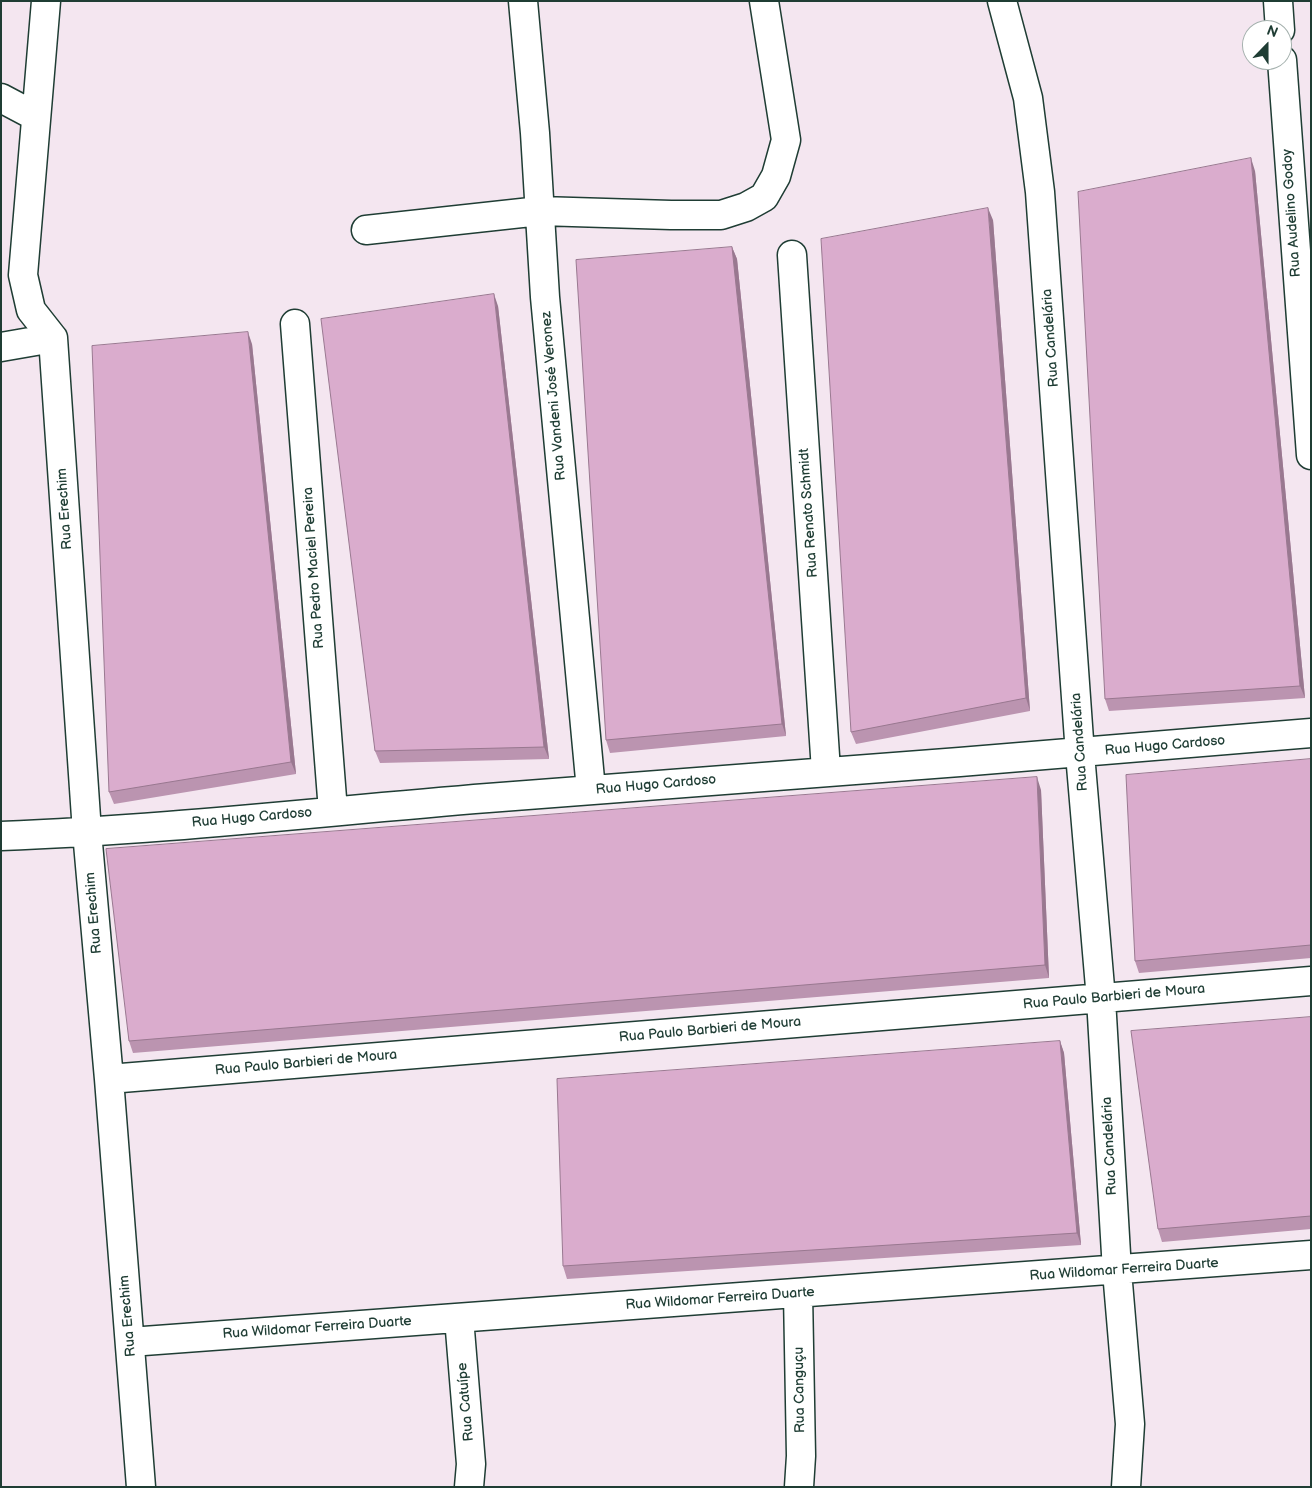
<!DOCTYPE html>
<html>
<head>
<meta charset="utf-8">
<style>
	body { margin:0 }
	#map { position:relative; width:1312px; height:1488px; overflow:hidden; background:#f4e6f0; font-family:"Balsamiq Sans",sans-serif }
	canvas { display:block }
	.frame { position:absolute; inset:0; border:2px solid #1f3d34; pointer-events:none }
	.north { position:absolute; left:1242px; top:20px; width:50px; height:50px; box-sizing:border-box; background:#fff; border:1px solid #a5b1ae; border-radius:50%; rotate:22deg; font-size:14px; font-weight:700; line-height:20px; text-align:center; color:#1f3d34 }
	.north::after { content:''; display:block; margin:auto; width:18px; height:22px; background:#1f3d34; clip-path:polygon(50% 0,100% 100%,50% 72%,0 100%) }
</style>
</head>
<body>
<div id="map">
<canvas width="1312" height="1488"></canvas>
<div class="frame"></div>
<div class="north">N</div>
</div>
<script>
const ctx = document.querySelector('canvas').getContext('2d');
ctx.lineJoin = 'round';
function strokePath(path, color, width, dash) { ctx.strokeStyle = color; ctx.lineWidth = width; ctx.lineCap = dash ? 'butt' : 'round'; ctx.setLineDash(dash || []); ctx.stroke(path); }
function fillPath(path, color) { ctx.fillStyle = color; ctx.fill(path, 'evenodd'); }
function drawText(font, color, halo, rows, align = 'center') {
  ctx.font = font + ' "Balsamiq Sans",sans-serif'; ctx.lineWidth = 4; ctx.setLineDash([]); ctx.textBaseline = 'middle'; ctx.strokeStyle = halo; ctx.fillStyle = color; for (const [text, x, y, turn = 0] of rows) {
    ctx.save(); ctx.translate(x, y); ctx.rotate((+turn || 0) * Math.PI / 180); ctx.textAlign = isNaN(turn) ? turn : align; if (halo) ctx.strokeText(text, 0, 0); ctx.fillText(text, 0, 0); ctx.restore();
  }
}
const minor = new Path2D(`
	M46 1 23 275 31 310 53 338
	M523 1 535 133 545 297 591 790
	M1002 1 1028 98 1040 192 1080 754 1101 999 1117 1271 1130 1424 1126 1487
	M1278 1 1280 30
	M1282 60 1311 455
	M1 98 35 116
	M366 230 540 211 671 215H721L746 207 764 197 776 176 786 140 764 1
	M792 255 826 771
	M295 324 333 811
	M53 338 87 832 109 1079 141 1487
	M1 347 53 338
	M1 836C164 830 326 811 488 798 762 777 1037 757 1311 733
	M109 1079 1311 981
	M798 1293 801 1456 799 1487
	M459 1318 471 1464 469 1487
	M130 1342 1311 1255`);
strokePath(minor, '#1f3d34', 31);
strokePath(minor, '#fff', 28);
fillPath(new Path2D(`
	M1255 171 1305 698 1109 711 1105 699Z
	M993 220 1030 711 856 744 851 732Z
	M732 247 737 259 786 736 610 753 606 740Z
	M498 306 549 759 380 763 375 751Z
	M252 344 296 774 114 804 109 792Z
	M1311 759V958L1139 973 1135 961Z
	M1041 790 1049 978 133 1053 129 1041Z
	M1311 1017V1229L1162 1242 1158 1229Z
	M1060 1041 1064 1053 1081 1245 567 1279 563 1266Z`), '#bb94b0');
fillPath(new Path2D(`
	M1251 158 1255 171 1305 698 1300 686Z
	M988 208 993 220 1030 711 1026 698Z
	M732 247 737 259 786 736 782 724Z
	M494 294 498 306 549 759 544 747Z
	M248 332 252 344 296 774 291 762Z
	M1037 777 1041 790 1049 978 1045 965Z
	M1060 1041 1064 1053 1081 1245 1077 1233Z`), '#997890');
const building = new Path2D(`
	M1251 158 1300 686 1105 699 1078 192Z
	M988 208 1026 698 851 732 821 239Z
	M732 247 782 724 606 740 576 260Z
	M494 294 544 747 375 751 321 319Z
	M248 332 291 762 109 792 92 346Z
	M1311 759V945L1135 961 1126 775Z
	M1037 777 1045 965 129 1041 106 849Z
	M1311 1017V1216L1158 1229 1131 1031Z
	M1060 1041 1077 1233 563 1266 557 1079Z`);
fillPath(building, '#daaccd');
strokePath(building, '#997890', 1);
drawText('14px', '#1f3d34', '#fff', [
	["Rua Audelino Godoy",1292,213,-94],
	["Rua Candelária",1051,338,-94],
	["Rua Vandeni José Veronez",554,396,-95],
	["Rua Erechim",65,509,-94],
	["Rua Renato Schmidt",809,513,-94],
	["Rua Pedro Maciel Pereira",314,568,-94],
	["Rua Candelária",1080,742,-94],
	["Rua Hugo Cardoso",1165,746,-5],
	["Rua Hugo Cardoso",656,785,-5],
	["Rua Hugo Cardoso",252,818,-5],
	["Rua Erechim",94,913,-95],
	["Rua Paulo Barbieri de Moura",1114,997,-5],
	["Rua Paulo Barbieri de Moura",710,1030,-5],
	["Rua Paulo Barbieri de Moura",306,1063,-5],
	["Rua Candelária",1110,1146,-93],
	["Rua Wildomar Ferreira Duarte",1124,1270,-4],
	["Rua Wildomar Ferreira Duarte",720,1299,-4],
	["Rua Erechim",128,1316,-95],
	["Rua Wildomar Ferreira Duarte",317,1328,-4],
	["Rua Canguçu",800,1390,-91],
	["Rua Catuípe",466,1402,-95]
]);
</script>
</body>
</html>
